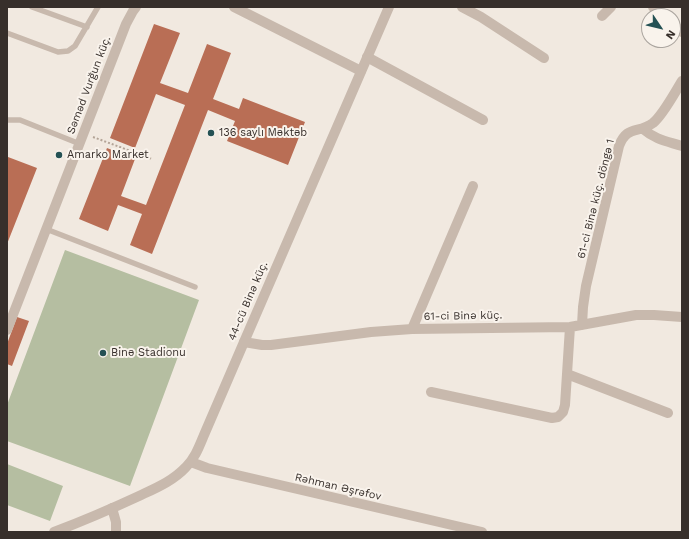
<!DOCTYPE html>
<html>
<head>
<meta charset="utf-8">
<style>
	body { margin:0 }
	#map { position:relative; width:689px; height:539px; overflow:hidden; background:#f1e9e0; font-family:"Work Sans",sans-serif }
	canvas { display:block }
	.frame { position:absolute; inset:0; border:8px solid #372f2b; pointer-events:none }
	.north { position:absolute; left:641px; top:8px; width:40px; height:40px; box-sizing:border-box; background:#f9f3ec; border:1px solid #aba59f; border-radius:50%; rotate:125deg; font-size:11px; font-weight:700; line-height:16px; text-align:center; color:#372f2b }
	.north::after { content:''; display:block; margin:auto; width:14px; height:18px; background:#245154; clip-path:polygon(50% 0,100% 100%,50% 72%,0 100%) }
</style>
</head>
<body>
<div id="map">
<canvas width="689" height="539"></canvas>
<div class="frame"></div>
<div class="north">N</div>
</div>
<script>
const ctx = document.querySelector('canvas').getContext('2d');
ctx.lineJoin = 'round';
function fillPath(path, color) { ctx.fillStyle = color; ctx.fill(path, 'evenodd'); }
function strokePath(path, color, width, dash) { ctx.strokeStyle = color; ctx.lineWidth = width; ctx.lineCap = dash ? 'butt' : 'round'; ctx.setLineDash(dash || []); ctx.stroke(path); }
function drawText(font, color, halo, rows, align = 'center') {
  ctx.font = font + ' "Work Sans",sans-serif'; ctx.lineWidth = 4; ctx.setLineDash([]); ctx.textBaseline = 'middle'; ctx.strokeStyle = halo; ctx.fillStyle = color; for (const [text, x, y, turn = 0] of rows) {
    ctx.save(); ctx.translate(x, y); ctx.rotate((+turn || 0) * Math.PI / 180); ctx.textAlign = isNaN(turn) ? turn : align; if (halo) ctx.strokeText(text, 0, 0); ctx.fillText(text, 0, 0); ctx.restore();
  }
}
fillPath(new Path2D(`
	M65 250 199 300 130 486 7 441V405Z
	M7 464 63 486 50 521 7 505Z`), '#b5bea1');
fillPath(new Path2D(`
	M154 24 180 33 160 83 188 93 207 44 231 53 213 99 239 109 243 98 305 122 288 165 227 141 235 121 208 110 152 254 130 245 142 214 118 205 108 231 79 219 107 148 135 159 121 196 146 205 185 105 156 94 135 148 110 138Z
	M8 157 37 168 7 244V160Z
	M17 317 29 321 12 366 7 364V344Z`), '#b96e55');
strokePath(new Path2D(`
	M93 137 152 159`), '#b3a497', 2, [2, 2]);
strokePath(new Path2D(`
	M32 7 87 27
	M7 33 58 52 68 51 75 46 98 7
	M7 120H20L80 144
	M46 229 195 287`), '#c8b9ad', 5.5);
strokePath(new Path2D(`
	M234 7 361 71
	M462 7 481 17 544 58
	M653 7 663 16
	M602 16 611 7
	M673 24 682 32
	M367 57 483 120
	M643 129C656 140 666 141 682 146
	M582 325 583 307 586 286 619 146C627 125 638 134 653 123 663 115 675 92 682 81
	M412 329 473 186
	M7 330 126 24 133 11 136 7
	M244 342 262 345H271L371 332 412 329 570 327 636 315H654L682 317
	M567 374 668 413
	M431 392 552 418 558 417 563 412 565 405 567 374 570 327
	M191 462 207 468 482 532
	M112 508 116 522V532`), '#c8b9ad', 10);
strokePath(new Path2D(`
	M54 532C83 521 111 509 139 496 156 488 173 481 186 467 195 458 199 447 204 435L244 342 389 7`), '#c8b9ad', 10);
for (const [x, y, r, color] of [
	[211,133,4,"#245154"],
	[59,155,4,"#245154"],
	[103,353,4,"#245154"]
]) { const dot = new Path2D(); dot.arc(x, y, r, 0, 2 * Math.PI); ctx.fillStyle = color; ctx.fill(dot); strokePath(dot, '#f9f3ec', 1.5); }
drawText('11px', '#372f2b', '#f9f3ec', [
	["Səməd Vurğun küç.",89,85,-69],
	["61-ci Binə küç. döngə 1",596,199,-76],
	["44-cü Binə küç.",248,301,-67],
	["61-ci Binə küç.",463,316,-1],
	["Rəhman Əşrəfov",338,487,13]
]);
drawText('11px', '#372f2b', '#f9f3ec', [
	["136 saylı Məktəb",219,133],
	["Amarko Market",67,155],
	["Binə Stadionu",111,353]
], 'left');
</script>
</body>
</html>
